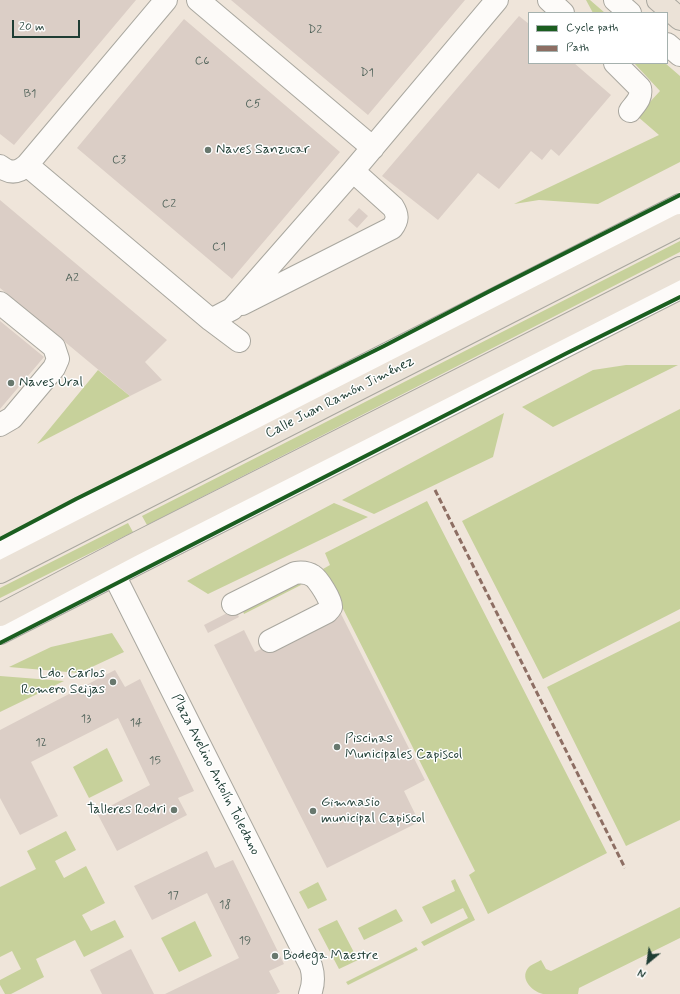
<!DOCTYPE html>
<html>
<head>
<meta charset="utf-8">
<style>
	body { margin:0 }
	#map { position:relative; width:680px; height:994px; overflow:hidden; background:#efe5da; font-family:Mynerve,sans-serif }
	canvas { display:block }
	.legend { position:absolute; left:528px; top:12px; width:140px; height:52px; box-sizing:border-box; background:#fff; border:1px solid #a5b1ae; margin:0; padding:5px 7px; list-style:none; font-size:12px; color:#1f3d34 }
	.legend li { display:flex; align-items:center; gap:8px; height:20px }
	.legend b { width:20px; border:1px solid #a5b1ae }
	.north { position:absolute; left:628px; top:942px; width:40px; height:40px; -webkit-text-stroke:3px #fff; paint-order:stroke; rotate:209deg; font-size:11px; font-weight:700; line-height:16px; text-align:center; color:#1f3d34 }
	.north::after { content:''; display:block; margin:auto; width:14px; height:18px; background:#1f3d34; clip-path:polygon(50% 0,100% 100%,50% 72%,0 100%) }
	.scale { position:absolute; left:12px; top:20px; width:68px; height:18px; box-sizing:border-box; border:2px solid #1f3d34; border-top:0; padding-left:5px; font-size:12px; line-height:14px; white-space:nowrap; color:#1f3d34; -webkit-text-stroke:3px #fff; paint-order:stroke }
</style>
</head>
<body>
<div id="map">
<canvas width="680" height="994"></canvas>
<ul class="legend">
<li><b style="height:5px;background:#1b5e20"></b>Cycle path</li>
<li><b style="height:5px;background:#8d6e63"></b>Path</li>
</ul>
<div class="north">N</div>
<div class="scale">20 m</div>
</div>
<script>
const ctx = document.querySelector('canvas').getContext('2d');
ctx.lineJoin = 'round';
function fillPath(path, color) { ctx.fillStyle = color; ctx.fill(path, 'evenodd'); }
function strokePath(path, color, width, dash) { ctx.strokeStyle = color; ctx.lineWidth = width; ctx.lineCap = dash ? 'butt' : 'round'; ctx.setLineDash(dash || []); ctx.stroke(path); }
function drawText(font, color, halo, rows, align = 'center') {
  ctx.font = font + ' Mynerve,sans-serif'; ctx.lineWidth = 3; ctx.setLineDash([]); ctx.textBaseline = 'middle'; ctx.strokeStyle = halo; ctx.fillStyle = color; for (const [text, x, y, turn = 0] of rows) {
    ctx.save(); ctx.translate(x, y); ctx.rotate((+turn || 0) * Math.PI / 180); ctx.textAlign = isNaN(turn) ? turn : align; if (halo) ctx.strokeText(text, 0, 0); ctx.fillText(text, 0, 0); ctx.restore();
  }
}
fillPath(new Path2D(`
	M586 0H590L605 13H593Z
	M634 63H665L680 76V162L598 204 539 200 514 204 659 135 637 116 660 91Z
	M680 241V252L147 525 142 516Z
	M626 365H678L553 427 522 407 593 370Z
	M98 370 130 396 37 444Z
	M680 409V609L543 679 462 521Z
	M504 413 493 457 374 514 342 500Z
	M427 501 607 853 488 914 469 875 475 871 323 569 330 565 325 553Z
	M334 503 368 517 208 594 187 581Z
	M128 523 133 532 0 598V588Z
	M296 577 301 585 244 614 241 606Z
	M680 621V820L626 846 547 687Z
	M112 633 124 652 79 673 9 667 51 647Z
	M0 676 64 681 0 712Z
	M107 748 123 781 89 798 73 767Z
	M66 831 76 850 55 861 64 878 86 866 105 903 82 915 91 931 115 920 124 937 84 957 75 940 36 959 44 977 11 994H5L0 985V980L21 969 12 951 0 957V887L36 869 27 851Z
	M455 879 475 920 424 946 421 942 468 918 463 908 431 924 422 907 455 891 451 881Z
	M318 882 327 900 308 909 299 892Z
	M680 907V938L579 988 578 994C569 994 551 994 543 994 531 991 518 977 530 966 533 964 538 962 541 960L546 969 551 971Z
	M396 909 403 921 364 940 358 928Z
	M337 920 358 960 339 969 318 929Z
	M195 921 212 956 179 972 161 938Z
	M416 947 418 950 348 985 346 982Z`), '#c7d19b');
fillPath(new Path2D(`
	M0 0H136L14 145 0 134Z
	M231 0H465L368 115Z
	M519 16 529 24V63H574L611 95 559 156 551 149 542 160 531 151 499 189 478 173 438 220 382 176Z
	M184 19 340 152 232 279 77 148Z
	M0 200 167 340 145 362 162 380 130 396 0 288Z
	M359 208 368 216 357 228 348 220Z
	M0 321 44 357 0 409Z
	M235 609 239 617 208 633 204 625Z
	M339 610 425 780 404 791 419 822 327 868 214 645 244 630 255 652Z
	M115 670 125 687 140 679 194 791 178 798 187 815 117 851 97 813 150 785 118 718 31 762 58 816 20 835 0 798V730Z
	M207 851 215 868 233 860 284 964 269 971 280 992 276 994H165L239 958 207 893 152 920 134 886Z
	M131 949 154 994H102L90 970Z`), '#dbcec6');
const minor = new Path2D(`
	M198 0 373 148
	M549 0 563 13
	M615 0 630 13
	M667 44 680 55
	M615 63 640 88C642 98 636 103 630 111
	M27 165 166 0
	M0 166C10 174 18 173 27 165L211 320 232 309 353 171 497 0
	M0 303 54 347 58 359 54 368 12 418 0 425
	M242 304 392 228C398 220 398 215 393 207L353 171
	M211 320 239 341
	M0 551 680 205
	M107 561 311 966C314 976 314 984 310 994
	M233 604 295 573C301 572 307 572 313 576 318 579 332 601 331 607 330 609 329 610 327 612L270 641
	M0 633 680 288`);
const major = new Path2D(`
	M0 572 680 225
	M0 615 131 546 680 268`);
const highway = new Path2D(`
	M658 0 680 19`);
strokePath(minor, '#a9a79f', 24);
strokePath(major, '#a9a79f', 24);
strokePath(highway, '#a9a79f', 24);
strokePath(minor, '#fdfbf9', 22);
strokePath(major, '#ebe2d7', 22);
strokePath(highway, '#ebe2d7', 22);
strokePath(new Path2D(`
	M435 490 625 868`), '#8d6e63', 3, [6, 3]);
strokePath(new Path2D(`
	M0 539 76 499 384 346 488 292 680 195
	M0 643 567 353 680 297`), '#1b5e20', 4);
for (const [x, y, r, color] of [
	[208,150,4,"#68786e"],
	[11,383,4,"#68786e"],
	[113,682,4,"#68786e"],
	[337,747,4,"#68786e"],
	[174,810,4,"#68786e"],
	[313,811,4,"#68786e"],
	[275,956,4,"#68786e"]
]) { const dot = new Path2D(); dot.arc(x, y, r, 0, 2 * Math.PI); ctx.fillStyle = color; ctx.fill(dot); strokePath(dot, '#fff', 1.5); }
drawText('12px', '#4f6259', null, [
	["D2",315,30],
	["C6",202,61],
	["D1",367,73],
	["B1",30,94],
	["C5",253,104],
	["C3",119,160],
	["C2",169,204],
	["C1",219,247],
	["A2",72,278],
	["13",86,719],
	["14",136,723],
	["12",41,743],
	["15",155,761],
	["17",173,896],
	["18",225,905],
	["19",245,941]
]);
drawText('14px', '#1f3d34', '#fff', [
	["Naves Sanzucar",216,150],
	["Naves Ural",19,383],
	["Ldo. Carlos",105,674,"right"],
	["Romero Seijas",105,690,"right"],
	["Piscinas",345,739],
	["Municipales Capiscol",345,755],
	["Gimnasio",321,803],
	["municipal Capiscol",321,819],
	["Talleres Rodri",166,810,"right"],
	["Bodega Maestre",283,956]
], 'left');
drawText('14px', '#1f3d34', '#fff', [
	["Calle Juan Ramón Jiménez",340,398,-27],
	["Plaza Avelino Antolín Toledano",215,775,63]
]);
</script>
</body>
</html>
